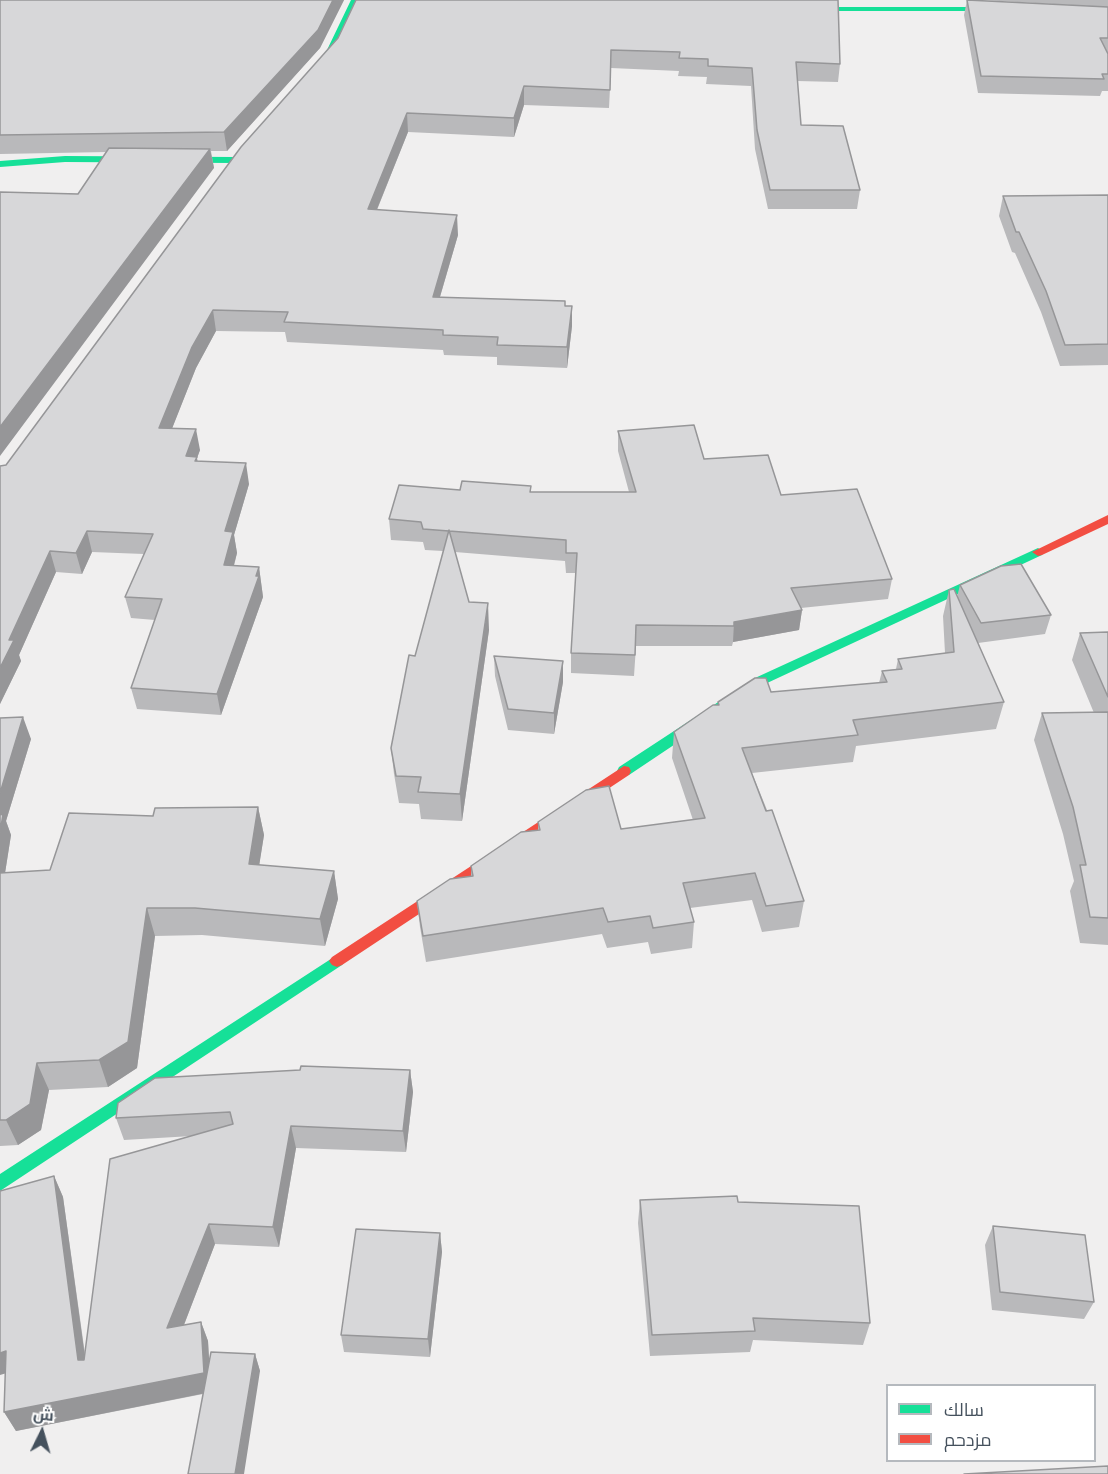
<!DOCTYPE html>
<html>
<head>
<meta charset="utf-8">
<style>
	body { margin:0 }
	#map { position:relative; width:1108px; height:1474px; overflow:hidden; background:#f0efef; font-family:Mulish,Cairo,sans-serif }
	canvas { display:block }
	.legend { position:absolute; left:886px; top:1384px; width:210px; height:78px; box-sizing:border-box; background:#fff; border:2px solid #b5b9be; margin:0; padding:8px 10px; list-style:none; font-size:18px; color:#45515d }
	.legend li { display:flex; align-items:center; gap:12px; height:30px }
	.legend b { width:30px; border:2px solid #b5b9be }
	.north { position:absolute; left:12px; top:1402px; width:60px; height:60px; -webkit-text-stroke:4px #fff; paint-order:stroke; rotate:5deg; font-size:16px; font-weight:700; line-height:24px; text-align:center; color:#45515d }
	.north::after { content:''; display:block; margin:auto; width:21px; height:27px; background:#45515d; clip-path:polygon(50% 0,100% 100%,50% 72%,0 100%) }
</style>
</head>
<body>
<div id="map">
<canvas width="1108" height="1474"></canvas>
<ul class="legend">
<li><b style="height:8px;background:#16e098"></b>سالك</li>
<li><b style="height:8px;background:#f24e42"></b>مزدحم</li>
</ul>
<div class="north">ش</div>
</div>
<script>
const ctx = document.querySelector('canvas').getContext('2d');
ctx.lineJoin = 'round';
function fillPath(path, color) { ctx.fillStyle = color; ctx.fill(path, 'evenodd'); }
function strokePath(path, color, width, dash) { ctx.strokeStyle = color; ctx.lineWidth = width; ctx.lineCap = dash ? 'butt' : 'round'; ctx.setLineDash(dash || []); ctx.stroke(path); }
fillPath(new Path2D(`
	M351 0H359L335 51 314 78H308V74L327 50Z
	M714 0H744L821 7H1010L1014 9 1010 11H821L718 2Z
	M65 156 234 157 238 160 234 163 65 162 0 167V161Z
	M1038 548 1044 552 1042 555 765 684 629 775H619L617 771 619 767 755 678Z
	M337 955 342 957 345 961 342 965 0 1191V1174Z`), '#16e098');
fillPath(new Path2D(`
	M1108 515V524L1042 555 1038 556 1032 552Z
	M624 766 629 767 631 771 629 775 342 965 337 967 332 965 329 961 332 957Z`), '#f24e42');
fillPath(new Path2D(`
	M0 0H344L320 48 227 151H211L214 168 78 194 107 152 0 154Z
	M356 0 840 64 838 82 797 81 801 125 860 190 857 209H768L755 149 751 86 706 84 707 77 678 76 679 71 611 68 609 108 524 105 514 137 408 132 377 210 458 235 440 297 565 306 572 326 567 368 497 365V357L444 355 443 350 287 342 285 332 216 331 196 368 172 428 200 450 197 458V461L249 484 234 535 237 553 234 566 259 567 263 597 221 715 137 709 131 688 155 620 131 618 125 597 144 554 92 552 82 574 56 572 19 655 21 661 0 704 6 465 338 38Z
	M967 0 1108 7V91H1102L1100 96 978 93 964 15Z
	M981 0H1108V7Z
	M1108 195V365L1060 366 1041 312 1015 253 1012 252 999 216 1003 196Z
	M618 431 704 459 781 495 892 579 888 599 801 608 802 610 799 630 733 642 732 646H636L634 676 571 673V653L576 573H566L565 561 455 552 469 602 489 630 462 821 421 819 419 804 399 803 394 774 391 748 443 551 425 550 423 542 391 540 389 519 460 490 531 492H629L618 451Z
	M960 585 1051 615 1045 634 978 643 1004 702 996 729 856 746 853 762 752 773 804 901 799 927 762 932 752 900 690 908 694 922 692 948 651 954 648 942 607 948 602 934 426 962 420 927 417 901 471 876V866L538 830V822L621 829 693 820 672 758 674 732 718 705V702L771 692 879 683 882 671 896 669 898 659 945 653 943 616 949 590 957 597Z
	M1108 632V945L1080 943 1070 891 1074 881 1063 834 1034 740 1042 713H1094L1072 660 1080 633Z
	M494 656 563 682 554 734 508 730 495 676Z
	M0 718 31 739 6 821 11 835 5 873 50 870 153 816 258 807 264 835 259 865 334 871 338 899 325 946 202 935 155 936 137 1068 108 1087 49 1090 41 1130 18 1145 0 1146Z
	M410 1070 413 1092 406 1152 296 1148 279 1247 215 1244 184 1325 201 1322 208 1341 209 1361 255 1354 260 1371 203 1394 16 1431 4 1412 54 1176 63 1197 85 1354 192 1136 124 1140 116 1118Z
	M640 1200 738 1202 870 1323 863 1345 753 1340 750 1352 650 1356 638 1223Z
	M993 1226 1094 1302 1084 1319 992 1310 985 1245Z
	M440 1233 442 1252 430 1357 344 1352 341 1335Z`), '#b9b9bb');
fillPath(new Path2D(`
	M333 0H344L320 48 227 151 224 132Z
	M524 86V105L514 137V118Z
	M407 113 408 132 369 229 368 209Z
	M210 149 214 168 0 456V427Z
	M457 215 458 235 434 317 433 297Z
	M572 306V326L567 368V347Z
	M213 310 216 331 196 368 164 449 159 428 192 347Z
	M196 429 200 450 197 458 201 478 186 456Z
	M246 463 249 484 234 535 237 553 228 587 224 565 225 531Z
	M87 531 92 552 82 574 76 553Z
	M50 551 56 572 19 655 21 661 0 704V668L9 640Z
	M259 567 263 597 221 715 217 694Z
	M488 603 489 630 462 821 460 794Z
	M802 610 799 630 733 642 734 622Z
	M563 661V682L554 734V713Z
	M23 717 31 739 6 821 11 835 0 905V793Z
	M258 807 264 835 255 892 249 864Z
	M334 871 338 899 325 946 320 919Z
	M147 908 155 936 137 1068 108 1087 99 1060Z
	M37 1063 49 1090 41 1130 18 1145 6 1120Z
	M410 1070 413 1092 406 1152 403 1131Z
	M291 1126 296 1148 279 1247 273 1227Z
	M54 1176 63 1197 88 1379 78 1360Z
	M209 1224 215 1244 175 1348 167 1328Z
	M440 1233 442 1252 430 1357 428 1339Z
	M201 1322 208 1341 211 1392 16 1431 4 1412Z
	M6 1351 17 1370 0 1375V1353Z
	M255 1354 260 1371 244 1474H235Z`), '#969698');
const building = new Path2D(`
	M0 0H333L318 30 224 132 0 135Z
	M356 0H838L840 64 796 62 801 125 843 126 860 190H770L757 130 752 68 708 66V59L679 58 680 52 611 50 610 90 524 86 514 118 407 113 368 209 457 215 433 297 565 301V306H572L567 347 497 345 498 337 443 335V330L284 322 288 312 213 310 192 347 159 428 196 429 186 456 197 457 195 461 246 463 225 531 233 532 224 565 259 567 256 576H259L217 694 131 688 162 599 125 597 153 534 87 531 76 553 50 551 9 640H14L0 668V466L6 465 241 147 338 38Z
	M967 0 1108 7V38H1100L1108 54V74H1102L1104 79 981 76Z
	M109 148 210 149 0 427V192L78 194Z
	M1108 195V344L1065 345 1046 291 1019 232H1016L1003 196Z
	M694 425 704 459 768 455 781 495 857 489 892 579 791 588 802 610 734 622V626L636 625 635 655 571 653 577 553H566V540L423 529 421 522 389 519 399 485 460 490 462 481 531 486 530 492H636L618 431Z
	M449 530 469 602 488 603 460 794 418 792 421 777 396 776 391 748 409 655 415 656Z
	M1021 564 1051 615 981 623 960 585 1001 566Z
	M954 589 1004 702 853 720 858 735 742 748 766 811 772 810 804 901 766 906 755 873 683 883 694 922 653 928 650 916 608 922 603 908 423 936 417 901 450 879 473 876 471 866 521 832 540 830 538 822 586 790 609 786 621 829 705 818 674 732 713 705H719L718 702 755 678H766L771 692 887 682 882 671 902 669 898 659 954 652 949 590Z
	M1108 632V697L1080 633Z
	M494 656 563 661 554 713 508 709Z
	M1108 712V918L1090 917 1080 865H1086L1073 807 1042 713Z
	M23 717 0 793V718Z
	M258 807 249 864 334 871 320 919 195 908H147L128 1042 99 1060 37 1063 30 1104 6 1120H0V873L50 870 69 813 153 816 155 808Z
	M3 814 0 833V815Z
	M301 1066 410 1070 403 1131 291 1126 273 1227 209 1224 167 1328 201 1322 204 1373 4 1412 6 1351 0 1353V1191L54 1176 78 1360H84L110 1159 233 1124 230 1112 116 1118 118 1103 155 1078 300 1070Z
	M737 1196 738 1202 859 1206 870 1323 753 1318 755 1331 652 1335 640 1200Z
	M993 1226 1085 1235 1094 1302 1000 1292Z
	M356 1229 440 1233 428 1339 341 1335Z
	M211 1352 255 1354 235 1474H188Z
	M1108 1466V1474H964Z`);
fillPath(building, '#d7d7d9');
strokePath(building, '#969698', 1.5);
</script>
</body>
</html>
